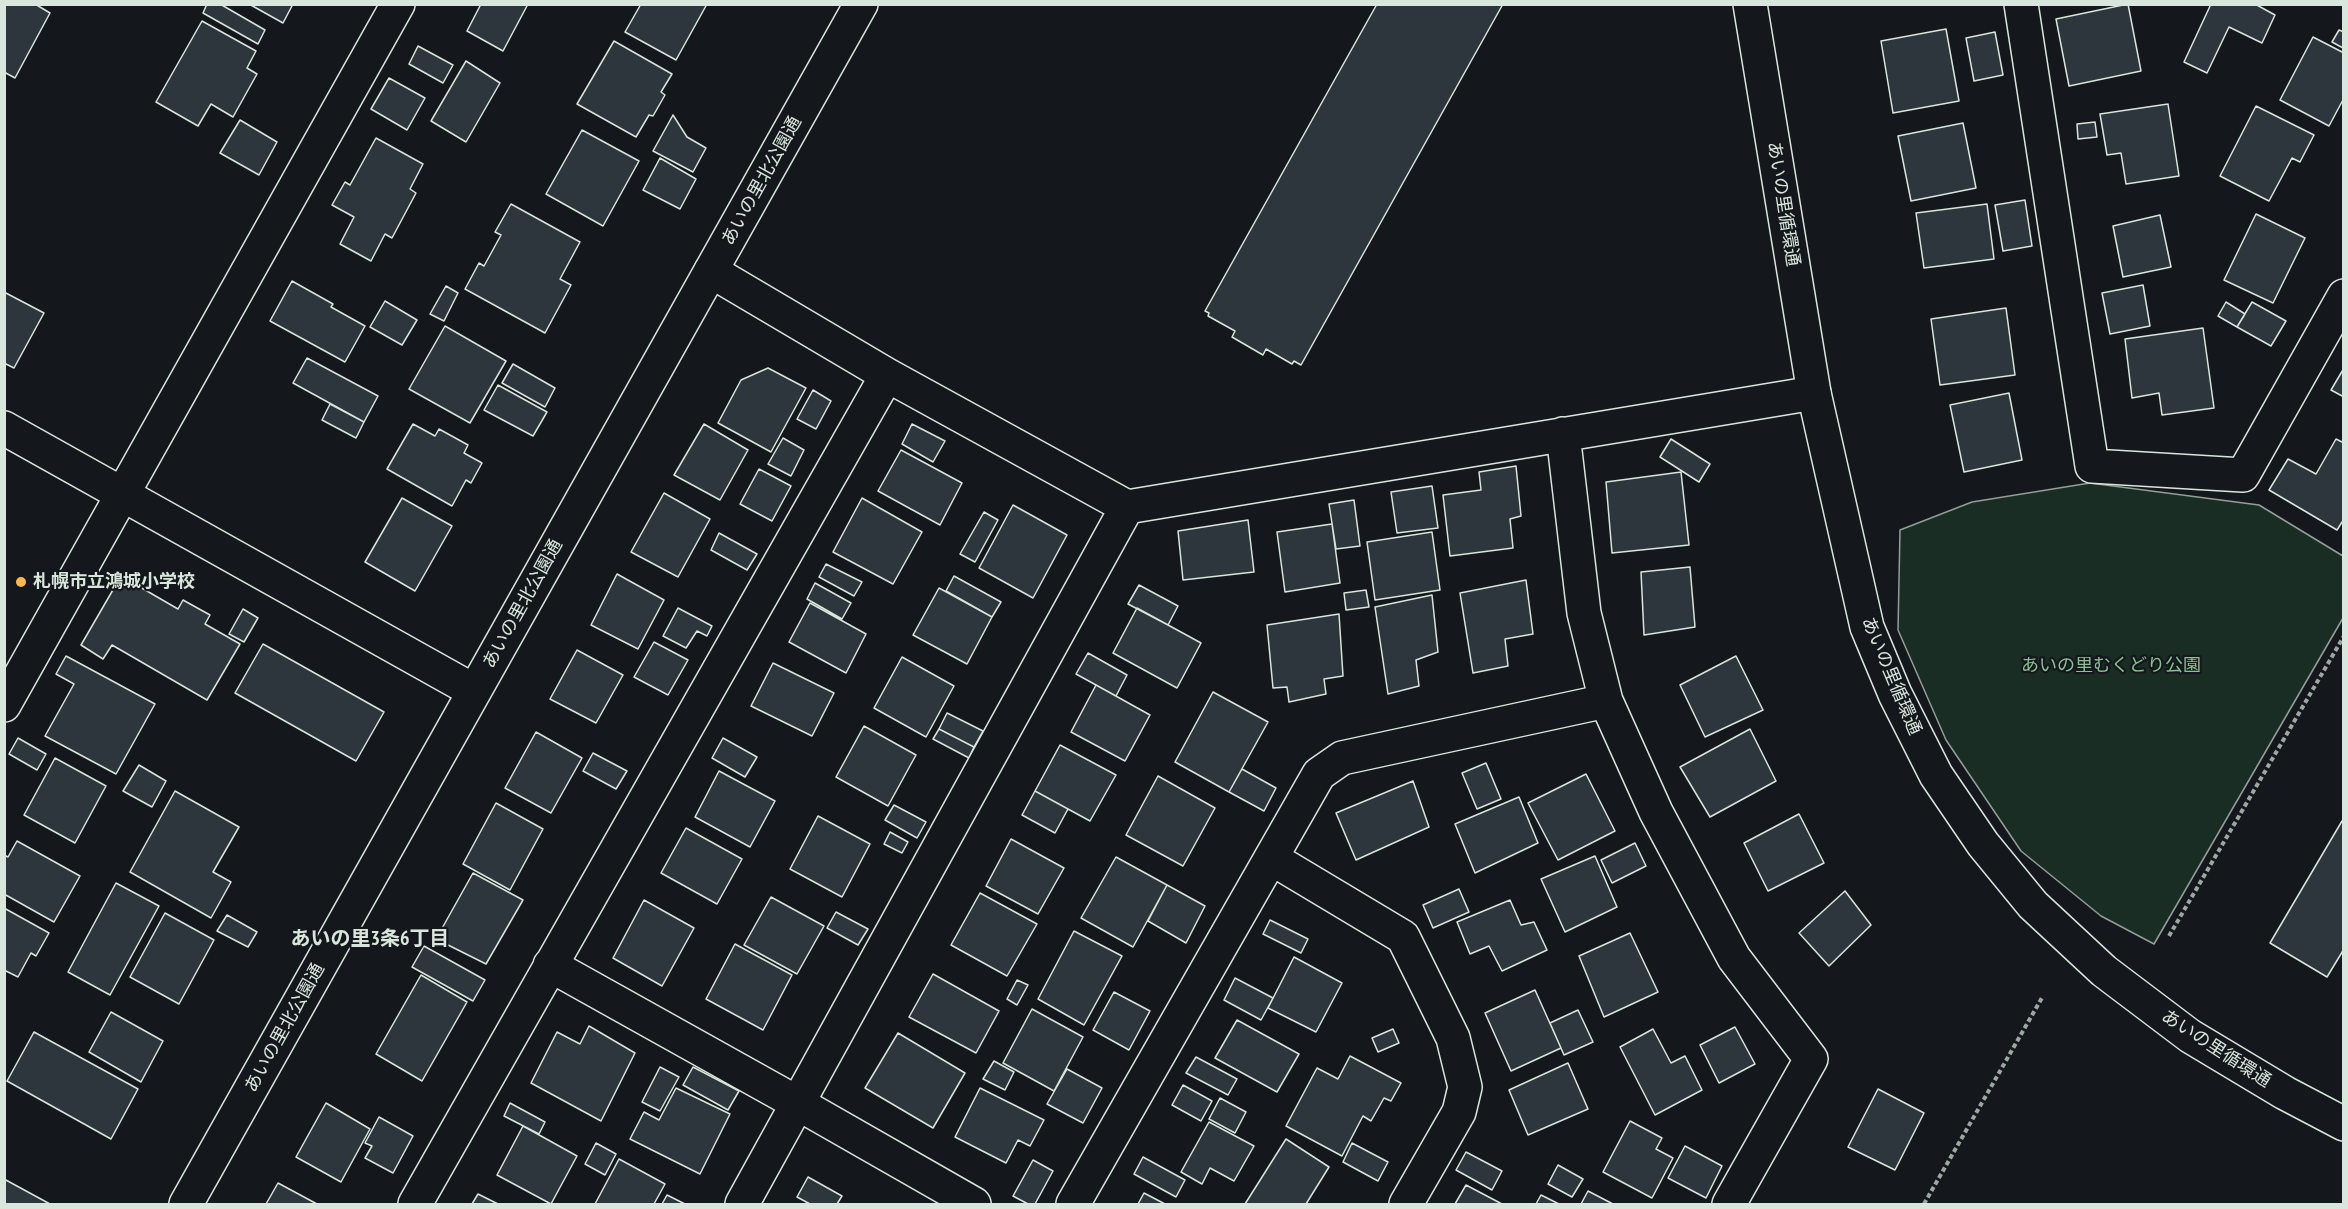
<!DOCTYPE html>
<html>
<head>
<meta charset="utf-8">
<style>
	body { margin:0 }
	#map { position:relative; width:2348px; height:1209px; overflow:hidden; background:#14181c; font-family:"PT Sans Narrow",sans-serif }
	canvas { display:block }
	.frame { position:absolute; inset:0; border:6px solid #d8e6dc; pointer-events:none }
</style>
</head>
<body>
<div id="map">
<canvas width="2348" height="1209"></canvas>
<div class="frame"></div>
</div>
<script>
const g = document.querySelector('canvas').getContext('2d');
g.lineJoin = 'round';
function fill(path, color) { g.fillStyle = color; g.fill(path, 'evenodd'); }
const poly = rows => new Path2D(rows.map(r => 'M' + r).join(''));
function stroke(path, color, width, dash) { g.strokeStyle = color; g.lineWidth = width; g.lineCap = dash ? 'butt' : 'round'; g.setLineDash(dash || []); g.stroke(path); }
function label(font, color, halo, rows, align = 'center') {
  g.font = font + ' "PT Sans Narrow","Noto Sans JP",sans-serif'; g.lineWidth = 4.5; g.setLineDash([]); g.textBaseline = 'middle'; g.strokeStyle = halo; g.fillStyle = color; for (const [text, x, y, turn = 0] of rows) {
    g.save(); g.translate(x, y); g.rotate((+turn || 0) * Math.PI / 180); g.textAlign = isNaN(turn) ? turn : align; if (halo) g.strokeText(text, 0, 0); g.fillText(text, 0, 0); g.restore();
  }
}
const green = poly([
	[2090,483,2259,505,2343,556,2343,618,2154,944,2101,916,2021,851,1946,740,1898,630,1900,530,1972,502,2090,483]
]);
fill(green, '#1a2d24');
stroke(green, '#939e99', 1.5);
const building = poly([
	[4,4,35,4,50,13,15,78,4,72,4,4],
	[207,4,220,4,265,30,258,44,203,13,207,4],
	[249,4,293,4,283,23,249,4],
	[481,4,528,4,503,51,467,31,481,4],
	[641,4,707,4,676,60,625,32,641,4],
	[1377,4,1503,4,1301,365,1294,361,1292,364,1266,349,1263,355,1232,337,1235,331,1208,316,1209,313,1205,311,1377,4],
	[2128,4,2141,71,2069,86,2056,19,2128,4],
	[2211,4,2255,4,2275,15,2262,43,2229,27,2207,73,2184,62,2211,4],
	[202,21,256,51,247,68,257,74,233,117,211,104,198,126,156,102,202,21],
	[1946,29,1959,101,1893,113,1881,41,1946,29],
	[2339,30,2344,32,2343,48,2332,42,2339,30],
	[1995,32,2003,75,1974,81,1966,38,1995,32],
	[2313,37,2344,53,2344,98,2329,126,2280,100,2313,37],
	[614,41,672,74,661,92,665,95,653,116,649,115,636,137,577,104,614,41],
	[418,46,453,65,443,83,409,64,418,46],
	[466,61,500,83,466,142,431,121,466,61],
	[389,78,425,98,407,130,371,109,389,78],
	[2168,104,2179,176,2126,184,2121,153,2107,155,2100,114,2168,104],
	[2256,106,2314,135,2300,162,2292,158,2269,201,2220,176,2256,106],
	[673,115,687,137,706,148,693,172,653,151,673,115],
	[240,120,277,142,259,175,220,153,240,120],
	[2095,122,2097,137,2078,139,2077,124,2095,122],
	[1963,123,1976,188,1911,201,1898,136,1963,123],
	[582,130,639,161,603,226,546,194,582,130],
	[376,138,423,164,410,189,416,193,392,238,385,234,371,261,340,244,354,217,332,205,345,182,350,185,376,138],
	[660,158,696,179,680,209,643,190,660,158],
	[2025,200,2032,246,2003,251,1995,205,2025,200],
	[511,204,580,242,560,279,571,285,545,333,465,289,479,263,484,266,501,235,495,232,511,204],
	[1987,204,1994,259,1924,268,1916,213,1987,204],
	[2256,214,2305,238,2273,303,2224,280,2256,214],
	[2160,215,2171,267,2123,277,2113,226,2160,215],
	[292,281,333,304,331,307,365,326,345,362,270,321,292,281],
	[2143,285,2150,326,2110,334,2102,293,2143,285],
	[446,286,458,293,444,321,430,314,446,286],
	[4,292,44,313,14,368,4,363,4,292],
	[385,301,417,320,402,345,370,327,385,301],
	[2226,302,2245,314,2237,327,2218,316,2226,302],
	[2252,302,2286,321,2271,346,2237,327,2252,302],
	[2006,308,2015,375,1940,385,1931,319,2006,308],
	[445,326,506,361,470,423,409,389,445,326],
	[2203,328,2214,408,2162,415,2159,393,2132,398,2125,339,2203,328],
	[307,358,378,396,364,422,293,383,307,358],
	[513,364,555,388,545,407,502,383,513,364],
	[768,368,806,388,771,452,718,423,741,380,768,368],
	[2344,368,2344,397,2331,390,2344,368],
	[498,385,547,412,533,436,484,410,498,385],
	[813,390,831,401,816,429,797,419,813,390],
	[2009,393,2022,460,1964,472,1950,405,2009,393],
	[330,404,364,422,356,438,322,420,330,404],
	[413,424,435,436,439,429,468,445,464,453,482,463,471,483,466,480,452,506,387,469,413,424],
	[704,424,748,450,720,500,674,475,704,424],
	[912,424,945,441,933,462,902,444,912,424],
	[783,438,804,450,791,476,768,464,783,438],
	[1671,439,1710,464,1699,482,1660,457,1671,439],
	[2336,439,2344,443,2344,519,2337,530,2269,490,2288,459,2316,474,2336,439],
	[901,450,962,483,940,525,878,491,901,450],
	[1516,466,1521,516,1510,519,1513,548,1450,556,1443,495,1481,490,1479,472,1516,466],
	[759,469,791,486,772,521,740,504,759,469],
	[1681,472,1689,545,1612,553,1606,482,1681,472],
	[1432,486,1438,528,1397,533,1391,492,1432,486],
	[664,493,710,519,678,577,631,552,664,493],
	[402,498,452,526,415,591,365,562,402,498],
	[862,498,922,532,893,584,833,552,862,498],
	[1354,500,1360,546,1336,549,1329,504,1354,500],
	[1013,505,1067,535,1033,598,979,568,1013,505],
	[984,512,998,520,975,562,960,554,984,512],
	[1248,520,1254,572,1183,580,1178,531,1248,520],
	[1332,524,1340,583,1285,592,1277,532,1332,524],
	[1432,532,1440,590,1375,600,1367,542,1432,532],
	[719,533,757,554,747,570,711,550,719,533],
	[826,564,862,582,854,596,819,577,826,564],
	[1690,567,1695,627,1644,635,1641,572,1690,567],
	[617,574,664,600,638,649,591,625,617,574],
	[121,576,178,609,183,600,210,615,205,624,240,644,207,700,112,645,103,659,81,645,121,576],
	[954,576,1001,602,992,617,946,591,954,576],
	[1526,580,1533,634,1505,639,1508,666,1473,673,1460,593,1526,580],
	[815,583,851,603,842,619,807,599,815,583],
	[1139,585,1178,606,1168,625,1128,604,1139,585],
	[939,588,992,617,967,664,913,635,939,588],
	[1366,590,1369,607,1346,610,1344,593,1366,590],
	[1432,595,1438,652,1416,660,1419,686,1388,694,1375,607,1432,595],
	[810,603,866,634,846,673,789,642,810,603],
	[678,608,712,626,707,636,697,631,686,648,663,636,678,608],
	[1137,608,1201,643,1177,688,1113,653,1137,608],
	[243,609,258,618,244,642,229,634,243,609],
	[1339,614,1343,676,1324,679,1326,694,1289,702,1287,687,1273,688,1267,625,1339,614],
	[654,642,688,660,668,695,634,677,654,642],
	[263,644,384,712,356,761,235,693,263,644],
	[577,650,623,675,596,723,550,699,577,650],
	[1088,653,1127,675,1116,696,1076,674,1088,653],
	[66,656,155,704,116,774,45,736,74,684,56,674,66,656],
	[1736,656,1763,710,1705,737,1680,685,1736,656],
	[902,657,954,686,926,737,874,708,902,657],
	[773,663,834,693,812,736,751,706,773,663],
	[1096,685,1150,715,1125,761,1071,732,1096,685],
	[1213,692,1268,722,1229,792,1175,762,1213,692],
	[947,713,983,731,974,747,939,729,947,713],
	[864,726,916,755,888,806,836,777,864,726],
	[939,729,974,747,969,758,933,739,939,729],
	[1750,729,1776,781,1710,817,1680,767,1750,729],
	[536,732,582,758,551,813,505,788,536,732],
	[18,738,46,754,37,770,9,754,18,738],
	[723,738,757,757,745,777,712,758,723,738],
	[1060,745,1116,775,1090,821,1035,791,1060,745],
	[593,753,627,771,616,789,583,771,593,753],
	[55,758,106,786,75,843,24,815,55,758],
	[1486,763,1501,799,1477,809,1462,773,1486,763],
	[139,765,166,781,152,807,123,791,139,765],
	[1242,769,1276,788,1264,811,1229,792,1242,769],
	[719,771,775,801,750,847,695,817,719,771],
	[1586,774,1615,831,1558,860,1528,803,1586,774],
	[1158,776,1215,808,1183,866,1126,835,1158,776],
	[1413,781,1429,827,1356,860,1336,813,1413,781],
	[175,791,239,827,213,872,231,882,211,918,130,872,175,791],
	[1035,791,1068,809,1055,833,1022,815,1035,791],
	[1519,797,1538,843,1475,873,1455,824,1519,797],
	[496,803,543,829,510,890,463,864,496,803],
	[894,805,926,822,917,838,885,820,894,805],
	[1799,814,1824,863,1768,891,1744,843,1799,814],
	[818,816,870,844,842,897,790,869,818,816],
	[2342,821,2344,822,2344,949,2327,977,2270,943,2342,821],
	[686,828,742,859,717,904,661,873,686,828],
	[890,832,908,842,902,853,884,844,890,832],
	[1011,839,1064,868,1038,914,986,886,1011,839],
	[17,841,80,876,54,922,4,894,4,855,8,857,17,841],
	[1635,843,1646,866,1612,883,1601,860,1635,843],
	[1595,856,1617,907,1565,932,1541,879,1595,856],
	[1116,857,1167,885,1133,947,1081,918,1116,857],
	[473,873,523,900,486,964,436,939,473,873],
	[116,883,159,906,110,995,68,972,116,883],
	[1167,885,1205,906,1186,943,1148,921,1167,885],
	[1459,889,1469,912,1433,928,1423,905,1459,889],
	[1845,891,1871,925,1829,966,1799,933,1845,891],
	[980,893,1037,924,1007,976,951,945,980,893],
	[771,897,824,926,797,974,744,945,771,897],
	[644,900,694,928,662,986,613,958,644,900],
	[1510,900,1521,925,1534,922,1547,950,1502,971,1489,946,1470,954,1457,922,1510,900],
	[4,908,49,933,36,956,31,953,18,977,4,970,4,908],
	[836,912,868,929,858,945,827,928,836,912],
	[165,913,214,940,179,1004,130,977,165,913],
	[227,915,257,932,248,947,217,931,227,915],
	[1270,920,1308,939,1301,953,1263,934,1270,920],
	[1074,931,1122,956,1084,1025,1038,999,1074,931],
	[1630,933,1658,992,1604,1017,1579,956,1630,933],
	[735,944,792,975,763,1030,706,999,735,944],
	[424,946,485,980,473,1001,412,967,424,946],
	[1294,957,1342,983,1316,1032,1268,1008,1294,957],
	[933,974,999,1011,976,1053,909,1017,933,974],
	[421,975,467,1002,422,1081,376,1054,421,975],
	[1235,978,1273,998,1261,1020,1224,1000,1235,978],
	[1017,980,1028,985,1017,1005,1007,999,1017,980],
	[1535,990,1561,1048,1511,1071,1485,1013,1535,990],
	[1114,992,1150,1011,1129,1050,1093,1030,1114,992],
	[1032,1009,1083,1037,1054,1091,1003,1063,1032,1009],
	[1578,1010,1593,1042,1564,1055,1550,1023,1578,1010],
	[111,1012,163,1041,141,1082,89,1052,111,1012],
	[1237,1020,1299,1054,1277,1092,1215,1058,1237,1020],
	[589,1026,635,1053,601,1121,531,1083,557,1032,580,1044,589,1026],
	[1735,1027,1755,1064,1719,1083,1700,1045,1735,1027],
	[1393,1029,1399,1043,1378,1052,1372,1038,1393,1029],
	[1653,1029,1671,1063,1685,1056,1702,1090,1655,1115,1620,1047,1653,1029],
	[34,1032,138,1089,111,1139,7,1081,34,1032],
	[898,1033,965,1073,933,1128,865,1088,898,1033],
	[1350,1056,1401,1083,1391,1101,1384,1098,1371,1121,1363,1116,1342,1156,1286,1126,1317,1068,1338,1079,1350,1056],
	[1196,1057,1237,1079,1228,1095,1186,1073,1196,1057],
	[994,1061,1014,1072,1005,1090,983,1079,994,1061],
	[1568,1063,1588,1109,1528,1135,1509,1090,1568,1063],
	[660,1067,679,1077,660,1111,642,1102,660,1067],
	[693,1067,739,1091,728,1110,683,1085,693,1067],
	[1067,1069,1102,1088,1083,1123,1047,1104,1067,1069],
	[1183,1085,1212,1101,1201,1121,1172,1105,1183,1085],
	[676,1088,730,1114,700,1174,630,1139,644,1112,659,1120,676,1088],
	[980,1088,1044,1120,1030,1146,1018,1140,1006,1163,955,1137,980,1088],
	[1878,1089,1924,1113,1895,1170,1848,1147,1878,1089],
	[1220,1098,1246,1112,1235,1133,1209,1119,1220,1098],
	[326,1103,370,1129,341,1182,296,1157,326,1103],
	[510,1103,545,1122,539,1134,504,1116,510,1103],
	[379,1117,413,1136,393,1173,365,1158,372,1146,365,1143,379,1117],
	[1630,1121,1662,1138,1656,1149,1673,1158,1652,1198,1603,1172,1630,1121],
	[1209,1122,1254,1146,1234,1181,1210,1168,1202,1184,1181,1172,1209,1122],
	[523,1126,577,1156,551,1204,497,1175,523,1126],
	[1286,1139,1329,1167,1306,1204,1245,1204,1286,1139],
	[596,1143,616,1154,605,1175,585,1164,596,1143],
	[1352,1143,1388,1162,1378,1181,1343,1162,1352,1143],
	[1685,1146,1722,1166,1706,1198,1668,1178,1685,1146],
	[1466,1152,1502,1171,1492,1190,1456,1170,1466,1152],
	[1143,1157,1185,1180,1176,1197,1134,1174,1143,1157],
	[619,1159,665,1184,654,1204,595,1204,619,1159],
	[1033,1160,1053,1171,1035,1204,1028,1204,1013,1196,1033,1160],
	[1558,1165,1583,1179,1572,1197,1548,1184,1558,1165],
	[808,1177,842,1196,837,1204,810,1204,797,1197,808,1177],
	[4,1179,50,1204,4,1204,4,1179],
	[278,1183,317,1204,266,1204,278,1183],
	[1466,1185,1502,1204,1455,1204,1466,1185],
	[1588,1191,1613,1204,1581,1204,1588,1191],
	[1144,1193,1165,1204,1138,1204,1144,1193],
	[478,1194,498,1204,472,1204,478,1194],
	[667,1195,685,1204,662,1204,667,1195],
	[1541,1195,1559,1204,1536,1204,1541,1195]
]);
fill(building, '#2c363c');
stroke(building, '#d8e6dc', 1.5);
const street = poly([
	[2021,4,2092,466,2243,475,2344,296],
	[711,271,887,375,1127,507],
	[4,428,474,691],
	[1563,434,1584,613,1606,701,1656,812,1734,958,1811,1059,1729,1204],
	[4,705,398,4],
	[1271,858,1403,937,1453,1038,1465,1087,1459,1112,1406,1204],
	[550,965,799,1104,974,1204],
	[415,1204,887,375],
	[742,1204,1127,507,1814,393],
	[1073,1204,1319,774,1342,758,1606,701]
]);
const secondary = poly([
	[1750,4,1814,393,1867,627,1895,694,1936,775,1983,844,2033,905,2104,971,2190,1036,2285,1093,2344,1124],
	[186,1204,861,4]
]);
stroke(street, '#d8e6dc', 36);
stroke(secondary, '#d8e6dc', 36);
stroke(poly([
	[2169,936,2344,636],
	[1924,1204,2043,996]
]), '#9da8a2', 4, [4.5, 3]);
stroke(street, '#14181c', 33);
stroke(secondary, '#14181c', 33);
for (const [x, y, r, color] of [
	[21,582,6,"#ffb74d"]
]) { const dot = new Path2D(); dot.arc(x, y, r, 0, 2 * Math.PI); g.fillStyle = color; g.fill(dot); stroke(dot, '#14181c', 2); }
label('18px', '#d8e6dc', '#14181c', [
	["あいの里北公園通",762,181,-61],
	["あいの里循環通",1783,204,81],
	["あいの里北公園通",523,604,-61],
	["あいの里循環通",1891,676,67],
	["あいの里北公園通",285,1028,-61],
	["あいの里循環通",2216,1049,33]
]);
label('bold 18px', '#d8e6dc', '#14181c', [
	["札幌市立鴻城小学校",33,582]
], 'left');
label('18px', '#8ac095', '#14181c', [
	["あいの里むくどり公園",2111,666]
]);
label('bold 20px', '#d8e6dc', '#14181c', [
	["あいの里3条6丁目",370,939]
]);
</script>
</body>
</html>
